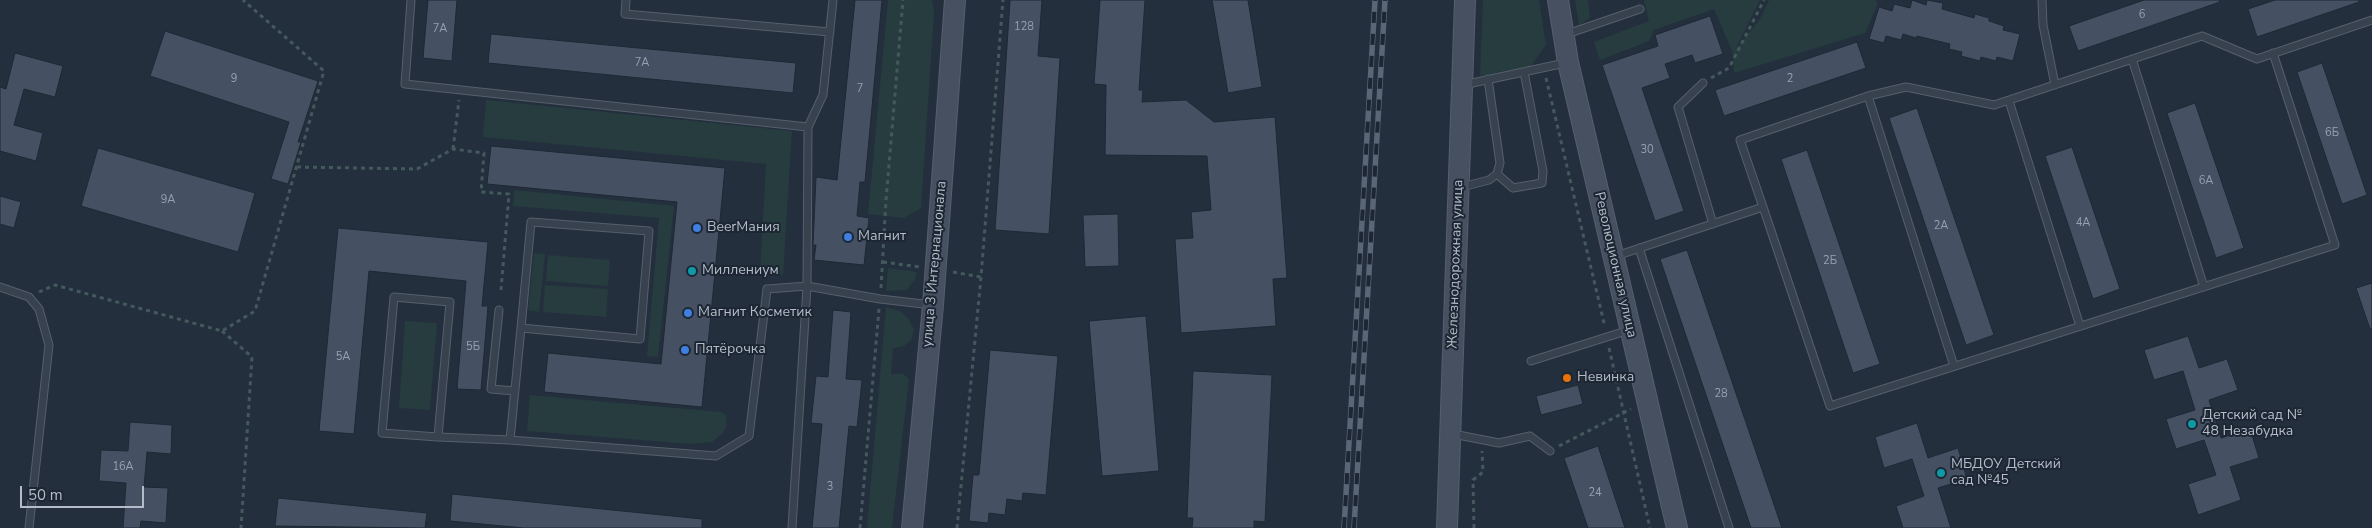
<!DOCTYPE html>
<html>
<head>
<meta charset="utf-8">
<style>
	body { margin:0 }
	#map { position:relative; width:2372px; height:528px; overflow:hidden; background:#242f3e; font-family:"Nunito Sans",sans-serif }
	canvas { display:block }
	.scale { position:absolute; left:20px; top:486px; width:124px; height:22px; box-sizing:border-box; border:2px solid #b4bcc9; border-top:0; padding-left:6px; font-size:15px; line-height:18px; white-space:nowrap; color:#b4bcc9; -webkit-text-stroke:4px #1d2633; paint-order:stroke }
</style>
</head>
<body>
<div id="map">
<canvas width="2372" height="528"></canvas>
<div class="scale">50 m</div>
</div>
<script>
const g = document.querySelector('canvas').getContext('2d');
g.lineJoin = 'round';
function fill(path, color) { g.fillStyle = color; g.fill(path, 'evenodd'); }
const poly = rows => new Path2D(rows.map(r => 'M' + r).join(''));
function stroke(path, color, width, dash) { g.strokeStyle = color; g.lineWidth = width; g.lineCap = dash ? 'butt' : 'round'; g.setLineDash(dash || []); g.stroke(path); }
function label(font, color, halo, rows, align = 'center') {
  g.font = font + ' "Nunito Sans",sans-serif'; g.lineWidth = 4; g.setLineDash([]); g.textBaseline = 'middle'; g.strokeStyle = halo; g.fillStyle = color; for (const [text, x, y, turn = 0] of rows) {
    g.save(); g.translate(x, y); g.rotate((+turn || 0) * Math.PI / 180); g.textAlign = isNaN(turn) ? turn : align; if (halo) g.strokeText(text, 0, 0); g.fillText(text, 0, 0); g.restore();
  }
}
fill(poly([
	[888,0,932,0,934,13,921,208,904,218,868,214],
	[1483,0,1539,0,1546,45,1531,66,1480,76],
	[1575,0,1588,0,1590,18,1579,25],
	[1644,0,1760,0,1735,50,1760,19,1769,0,1875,0,1878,3,1865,33,1734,73,1733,53,1714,9,1654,30,1649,41,1600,60,1594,42,1649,21],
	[486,100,792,131,783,275,760,273,766,164,483,137],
	[514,190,674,206,658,357,647,356,659,218,513,206],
	[534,253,545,254,539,312,528,310],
	[548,255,610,260,608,286,546,281],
	[888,268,917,272,915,279,907,290,886,291],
	[545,285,608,289,606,317,543,312],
	[886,307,900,311,908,318,914,330,911,340,904,346,893,348,891,374,903,374,909,379,892,528,867,528],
	[405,321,437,323,430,410,399,408],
	[530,395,720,412,726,415,727,425,722,434,712,442,691,444,527,431]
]), '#263c3f');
const building = poly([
	[428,0,457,0,452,61,423,58,428,0],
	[855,0,882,0,865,182,860,182,857,216,869,218,864,265,814,260,816,245,813,245,816,177,837,180,855,0],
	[1010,0,1042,0,1038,56,1060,58,1049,234,995,230,1010,0],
	[1100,0,1145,0,1139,90,1143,90,1142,102,1186,100,1214,122,1275,117,1287,278,1273,279,1276,326,1181,333,1175,239,1193,238,1191,212,1211,210,1207,156,1105,155,1106,85,1094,84,1100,0],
	[1212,0,1248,0,1262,87,1228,93,1212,0],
	[1912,0,1926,5,1927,0,1943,3,1942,9,1974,18,1975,14,1989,18,1989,21,2004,26,2003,30,2020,34,2013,61,1997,57,1996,61,1981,57,1980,61,1961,56,1962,52,1949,49,1950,44,1917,36,1916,38,1903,34,1901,40,1886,36,1884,43,1869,39,1879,7,1892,11,1894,4,1910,8,1912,0],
	[2144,0,2219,0,2220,2,2078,51,2069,26,2144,0],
	[2275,0,2359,0,2359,2,2257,37,2248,9,2275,0],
	[1710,16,1723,54,1695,63,1692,55,1665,64,1670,78,1642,88,1684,211,1655,221,1602,65,1658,46,1655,35,1710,16],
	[165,31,318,81,298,142,301,142,288,184,271,179,289,122,150,76,165,31],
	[491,34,796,63,793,93,488,63,491,34],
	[1857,42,1866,68,1724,116,1715,90,1857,42],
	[15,53,63,66,55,97,24,89,14,125,43,133,36,161,0,151,0,87,6,89,15,53],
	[2322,63,2367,195,2342,204,2297,72,2322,63],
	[2195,103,2244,248,2216,258,2167,113,2195,103],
	[1917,108,1994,335,1966,345,1889,118,1917,108],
	[491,146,725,168,702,407,544,392,548,353,661,364,677,202,487,184,491,146],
	[2072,147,2120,289,2093,299,2045,156,2072,147],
	[98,148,255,193,238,252,81,206,98,148],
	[1807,150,1880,364,1853,373,1781,159,1807,150],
	[0,196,21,202,14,228,0,224,0,196],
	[1118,214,1119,266,1085,267,1083,215,1118,214],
	[338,228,488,242,482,306,488,306,481,390,457,389,466,281,369,271,354,434,319,431,338,228],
	[1687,250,1782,528,1751,528,1660,259,1687,250],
	[2372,283,2372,328,2370,329,2356,288,2372,283],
	[833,310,851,312,846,379,862,380,857,427,849,426,839,528,812,528,822,424,811,423,816,376,828,377,833,310],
	[1146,316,1159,471,1102,476,1089,321,1146,316],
	[2188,336,2199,368,2227,359,2238,390,2209,400,2221,438,2250,429,2259,458,2230,467,2241,500,2198,515,2188,484,2216,475,2204,440,2176,449,2166,419,2195,410,2183,371,2154,380,2144,350,2188,336],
	[990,350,1058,356,1046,495,1023,493,1022,501,1007,499,1005,515,989,513,988,523,969,521,973,475,979,475,990,350],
	[1193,371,1272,375,1265,522,1254,521,1254,528,1192,528,1193,518,1187,518,1193,371],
	[1578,385,1583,404,1541,415,1536,396,1578,385],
	[130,422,172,425,171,454,147,452,144,487,168,488,166,523,141,521,140,528,123,528,126,483,99,481,101,450,128,451,130,422],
	[1917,423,1928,458,1958,448,1967,479,1938,488,1951,528,1903,528,1896,506,1924,496,1912,459,1884,468,1875,437,1917,423],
	[1598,446,1625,528,1588,528,1564,458,1598,446],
	[452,494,702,519,702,528,524,528,450,521,452,494],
	[278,498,427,513,425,528,275,526,278,498]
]);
fill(building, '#455162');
stroke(building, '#1f2835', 1);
const lane = poly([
	[411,0,405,84,808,127],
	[626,0,625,14,830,32],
	[2042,0,2043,25,2055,85],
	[1564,35,1640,9],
	[2132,59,2204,287],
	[1703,83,1678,107,1713,224],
	[1463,85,1565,63],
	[1868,96,1954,366],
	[2009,101,2080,326],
	[1497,174,1513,188,1542,183,1543,171,1524,72],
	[1462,187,1489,180,1497,174,1500,163,1488,79],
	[1763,207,1830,406,2335,245,2273,53],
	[1639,248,1729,528],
	[1616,256,1763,207,1740,140,1868,96,1906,87,1994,105,2202,36,2257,59,2372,20],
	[0,287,29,297,39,309,49,345,29,528],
	[499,310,491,389,515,391],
	[521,328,640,339,649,231,531,222,521,328,510,440,716,456,749,436,767,289,807,286,880,299,932,305],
	[1531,361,1629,330],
	[1453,434,1499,443,1530,436,1550,451],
	[438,437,450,302,394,297,382,433,438,437,510,440],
	[792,528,807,286,808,127,823,95,833,0]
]);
const secondary = poly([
	[1558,0,1568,62,1677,528],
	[912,528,933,305,955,0],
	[1447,528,1465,0]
]);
stroke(lane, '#565f6c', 9);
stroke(secondary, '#565f6c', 22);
stroke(poly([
	[1546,78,1605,327],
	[1711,78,1729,68,1764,0],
	[453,149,459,100],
	[297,167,417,169,453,149,484,153,481,192,509,194,501,290],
	[883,262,920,267],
	[953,272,981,277],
	[881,288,886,200,903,0],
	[39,292,55,285,222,331,255,311,324,71,243,0],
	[222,331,252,357,241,528],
	[1609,348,1650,528],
	[1559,446,1631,409],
	[860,528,879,309],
	[957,528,981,277,1003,0],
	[1474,528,1473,480,1483,472,1482,451]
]), '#44595c', 3, [4, 4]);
stroke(lane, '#38414e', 7);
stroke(secondary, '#465061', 20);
const rail = poly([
	[1344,528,1375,0],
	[1354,528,1385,0]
]);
stroke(rail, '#5a6575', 5.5);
stroke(rail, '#1d2633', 4, [11]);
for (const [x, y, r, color] of [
	[697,228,5,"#3f7fe0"],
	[848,237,5,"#3f7fe0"],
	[692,271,5,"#0f9aa8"],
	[688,313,5,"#3f7fe0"],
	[685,350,5,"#3f7fe0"],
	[1567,378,5,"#e8710a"],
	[2192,424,5,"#0f9aa8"],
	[1941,473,5,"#0f9aa8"]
]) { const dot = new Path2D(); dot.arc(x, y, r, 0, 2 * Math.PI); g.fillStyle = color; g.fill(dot); stroke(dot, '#1d2633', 2); }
label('11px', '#98a1af', null, [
	["6",2142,15],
	["128",1024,27],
	["7А",440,29],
	["7А",642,63],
	["9",234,79],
	["2",1790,79],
	["7",860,89],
	["6Б",2332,133],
	["30",1647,150],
	["6А",2206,181],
	["9А",168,200],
	["4А",2083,223],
	["2А",1941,226],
	["2Б",1830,261],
	["5Б",473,347],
	["5А",343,357],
	["28",1721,394],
	["16А",123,467],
	["3",830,487],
	["24",1595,493]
]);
label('14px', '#b4bcc9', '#1d2633', [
	["BeerМания",707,228],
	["Магнит",858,237],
	["Миллениум",702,271],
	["Магнит Косметик",698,313],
	["Пятёрочка",695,350],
	["Невинка",1577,378],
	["Детский сад №",2202,416],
	["48 Незабудка",2202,432],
	["МБДОУ Детский",1951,465],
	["сад №45",1951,481]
], 'left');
label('14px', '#b4bcc9', '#1d2633', [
	["улица 3 Интернационала",935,264,-85],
	["Железнодорожная улица",1456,264,-88],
	["Революционная улица",1615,265,77]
]);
</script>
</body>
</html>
